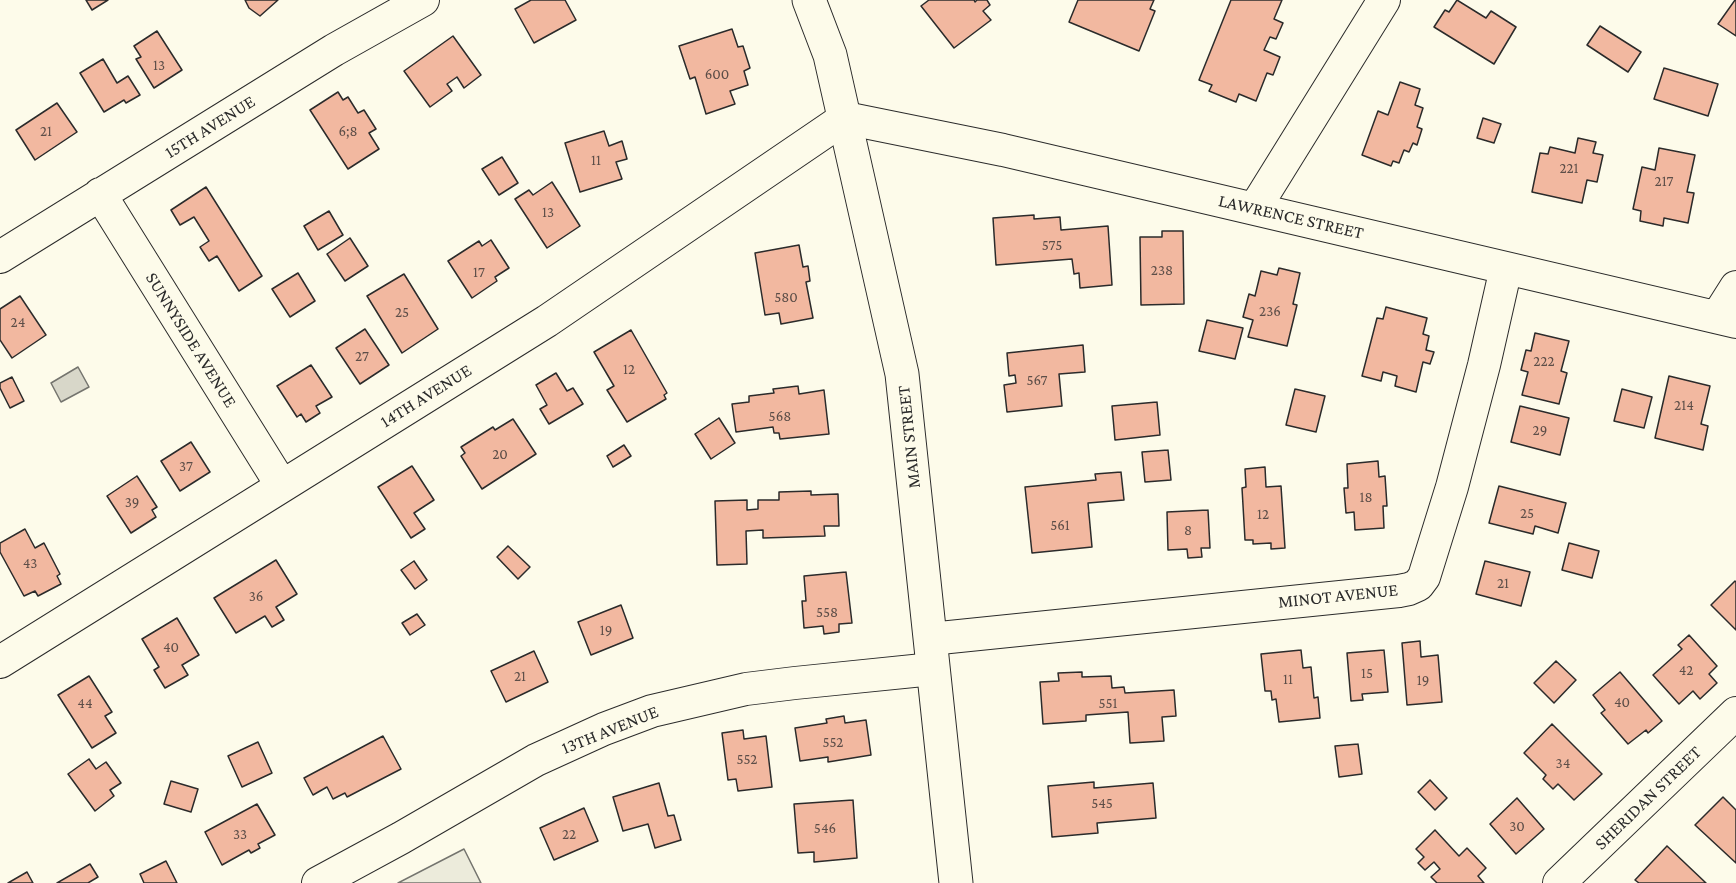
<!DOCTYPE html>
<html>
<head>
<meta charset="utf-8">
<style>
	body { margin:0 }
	canvas { display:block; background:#fdfbea }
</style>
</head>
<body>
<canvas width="1736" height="883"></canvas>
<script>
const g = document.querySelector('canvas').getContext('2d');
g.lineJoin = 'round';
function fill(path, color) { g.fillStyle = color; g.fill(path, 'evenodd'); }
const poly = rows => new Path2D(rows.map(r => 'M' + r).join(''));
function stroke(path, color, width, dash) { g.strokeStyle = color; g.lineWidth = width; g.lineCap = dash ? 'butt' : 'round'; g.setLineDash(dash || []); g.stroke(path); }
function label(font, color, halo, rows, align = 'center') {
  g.font = font + ' "Crimson Pro",serif'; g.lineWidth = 4.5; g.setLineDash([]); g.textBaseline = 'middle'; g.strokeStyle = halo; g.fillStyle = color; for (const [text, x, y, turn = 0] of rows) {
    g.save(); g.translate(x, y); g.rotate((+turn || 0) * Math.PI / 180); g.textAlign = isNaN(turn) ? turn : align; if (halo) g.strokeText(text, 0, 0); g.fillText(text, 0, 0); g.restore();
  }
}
const green = poly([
	[464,849,481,883,398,883,464,849]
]);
fill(green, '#ecebdb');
stroke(green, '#74746e', 1.5);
const water = poly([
	[78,367,89,387,61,402,51,383,78,367]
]);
fill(water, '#d8d7c9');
stroke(water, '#74746e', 1.5);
const building = poly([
	[86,0,108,0,92,10,86,0],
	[245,0,278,0,260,16,249,8,245,0],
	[531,0,565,0,576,20,534,43,515,9,531,0],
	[929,0,974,0,975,2,977,0,987,0,990,5,983,11,991,20,954,48,921,6,929,0],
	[1078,0,1154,0,1150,9,1155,11,1139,51,1069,22,1078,0],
	[1231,0,1282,0,1274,19,1283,23,1276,39,1270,37,1264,50,1280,57,1273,75,1267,73,1256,101,1239,94,1236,102,1209,91,1212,85,1199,80,1231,0],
	[1457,0,1486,18,1491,11,1516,27,1494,64,1434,27,1445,10,1449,12,1457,0],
	[1735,0,1736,1,1736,36,1718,24,1735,0],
	[1600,26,1641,52,1628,72,1587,45,1600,26],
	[732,29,738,47,743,46,750,68,744,71,748,85,730,91,735,104,706,114,695,77,690,79,679,46,732,29],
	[157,31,182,70,154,88,136,59,141,57,134,46,157,31],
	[453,36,481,75,464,88,457,77,447,84,452,91,430,107,404,71,453,36],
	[103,59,117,83,128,76,140,95,126,103,124,100,104,112,80,73,103,59],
	[1664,68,1718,84,1708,116,1654,99,1664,68],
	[1400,82,1420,89,1415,105,1423,108,1417,127,1422,129,1417,145,1413,143,1409,152,1404,150,1399,163,1393,161,1391,166,1362,155,1378,111,1388,115,1400,82],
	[338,92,343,100,348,97,358,113,364,110,376,129,369,133,379,149,348,169,310,110,338,92],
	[57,103,77,132,35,160,16,130,57,103],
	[1483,118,1501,124,1494,143,1477,138,1483,118],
	[604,131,609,146,622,141,627,159,616,162,622,179,580,192,565,143,604,131],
	[1578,138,1596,142,1593,153,1603,155,1597,182,1587,180,1582,203,1532,192,1540,153,1548,154,1550,147,1575,153,1578,138],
	[1659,148,1695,155,1687,192,1694,193,1688,223,1664,218,1663,226,1640,221,1641,211,1633,209,1642,167,1655,170,1659,148],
	[502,157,518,183,499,195,482,169,502,157],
	[552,182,580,226,547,248,515,199,529,190,533,195,552,182],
	[206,187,262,276,239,291,217,256,209,261,200,247,209,241,194,217,180,225,171,210,206,187],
	[329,211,343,235,318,250,304,226,329,211],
	[1034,215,1034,219,1060,217,1061,230,1108,226,1112,285,1080,288,1079,273,1074,274,1072,259,996,265,993,218,1034,215],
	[1162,231,1183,231,1184,304,1141,305,1140,237,1162,237,1162,231],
	[350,238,368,266,345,281,327,254,350,238],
	[491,240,509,268,495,277,497,281,472,298,448,261,479,241,482,246,491,240],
	[799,245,803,267,808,266,810,281,806,282,813,318,781,324,779,313,765,315,755,253,799,245],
	[1279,268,1300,273,1293,304,1297,305,1287,346,1248,337,1253,320,1243,317,1249,294,1255,296,1261,271,1277,275,1279,268],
	[298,273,315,301,290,317,272,289,298,273],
	[404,274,438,329,402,353,367,296,404,274],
	[20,296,46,335,12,358,0,340,0,309,20,296],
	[1386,307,1427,318,1423,334,1429,336,1426,350,1434,352,1430,364,1423,362,1416,392,1395,386,1397,376,1383,372,1381,381,1362,376,1377,318,1383,319,1386,307],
	[1207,320,1243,328,1235,359,1199,351,1207,320],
	[365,329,389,365,360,384,336,348,365,329],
	[631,330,667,393,664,395,666,399,627,422,607,390,614,386,594,352,631,330],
	[1535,333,1569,341,1561,371,1567,373,1559,404,1522,395,1528,372,1521,370,1526,350,1531,351,1535,333],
	[1083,345,1085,372,1059,374,1062,406,1007,412,1004,385,1016,383,1015,375,1009,376,1007,353,1083,345],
	[311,365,332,397,316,406,320,413,306,422,301,414,297,417,277,386,311,365],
	[556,373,567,391,573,388,583,404,549,424,540,409,547,405,536,385,556,373],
	[1669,376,1710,386,1701,424,1708,426,1703,450,1655,438,1669,376],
	[12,377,24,401,10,408,0,388,0,383,12,377],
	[798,386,799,394,824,390,829,434,780,439,779,433,774,433,773,427,736,432,732,404,749,402,749,396,774,393,773,389,798,386],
	[1295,389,1325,396,1316,432,1286,425,1295,389],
	[1622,389,1652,397,1644,428,1614,421,1622,389],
	[1157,402,1160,435,1115,440,1112,406,1157,402],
	[1520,406,1569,418,1560,455,1511,442,1520,406],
	[719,418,735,443,711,459,695,434,719,418],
	[513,419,536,454,482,489,461,456,465,453,461,447,493,427,495,430,513,419],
	[191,442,210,472,180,491,161,461,191,442],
	[624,445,631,456,613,467,607,456,624,445],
	[1168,450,1171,480,1145,482,1142,452,1168,450],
	[1378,461,1379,477,1385,476,1387,506,1383,506,1384,528,1355,530,1354,512,1346,513,1344,488,1348,488,1347,464,1378,461],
	[412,466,434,500,414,513,425,529,411,538,378,487,412,466],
	[1265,467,1266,487,1281,486,1285,548,1271,549,1271,543,1253,544,1253,540,1245,540,1242,488,1246,487,1245,469,1265,467],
	[1121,472,1124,500,1088,503,1092,547,1032,553,1025,487,1096,480,1095,474,1121,472],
	[137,476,157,507,152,510,156,517,131,533,107,496,137,476],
	[1499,486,1566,503,1558,533,1535,526,1533,534,1489,523,1499,486],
	[811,491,811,495,838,494,839,526,824,526,825,536,763,538,763,530,746,531,747,564,717,565,715,501,747,500,747,510,758,509,758,500,779,500,779,492,811,491],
	[1208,510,1210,548,1201,548,1202,557,1188,558,1187,549,1168,550,1167,512,1208,510],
	[25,529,35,548,44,543,60,574,57,576,61,584,38,596,35,591,24,596,0,552,0,543,25,529],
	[1569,543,1599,551,1592,578,1562,570,1569,543],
	[508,546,530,567,518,579,497,557,508,546],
	[276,560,297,594,276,607,284,620,272,627,265,616,236,633,214,598,276,560],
	[414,561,427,580,415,589,401,570,414,561],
	[1485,561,1530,572,1521,606,1476,594,1485,561],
	[846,572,852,623,839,624,839,632,824,634,823,626,804,628,802,601,806,601,804,576,846,572],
	[1735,581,1736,582,1736,630,1711,605,1735,581],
	[621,605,633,638,591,655,578,622,621,605],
	[417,614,425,625,410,635,402,623,417,614],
	[177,618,199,655,182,665,188,675,165,688,154,670,159,667,142,639,177,618],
	[1689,635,1717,666,1709,674,1717,683,1700,699,1693,691,1679,704,1653,675,1682,649,1678,645,1689,635],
	[1420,641,1421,657,1438,655,1442,702,1407,705,1402,643,1420,641],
	[1301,650,1303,668,1311,667,1314,698,1318,697,1320,718,1279,722,1276,699,1272,700,1271,691,1265,691,1261,654,1301,650],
	[1384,650,1388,692,1362,694,1363,700,1351,701,1347,653,1384,650],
	[534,651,548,682,506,702,491,671,534,651],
	[1556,661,1576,680,1554,703,1534,683,1556,661],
	[1082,672,1082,677,1111,676,1112,688,1124,687,1125,693,1174,690,1176,716,1162,717,1164,741,1130,743,1128,712,1086,715,1086,721,1043,724,1040,682,1059,681,1058,673,1082,672],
	[1620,672,1662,721,1648,733,1646,730,1628,744,1601,713,1605,710,1593,695,1620,672],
	[89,676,112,712,105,716,116,733,92,748,58,695,89,676],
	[844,716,845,723,866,720,871,755,828,762,828,757,800,761,795,728,827,723,826,719,844,716],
	[1552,724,1602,774,1574,800,1558,784,1553,789,1543,779,1546,775,1524,753,1552,724],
	[743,730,744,739,766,736,772,787,738,791,736,779,728,780,722,733,743,730],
	[383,736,401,769,347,797,345,793,333,799,327,787,313,795,304,778,383,736],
	[258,742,272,773,242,787,228,756,258,742],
	[1358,744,1362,774,1339,777,1335,746,1358,744],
	[89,759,96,769,106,762,121,783,110,790,114,796,95,811,68,774,89,759],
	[1430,780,1447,798,1435,810,1418,792,1430,780],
	[171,781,198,789,191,812,164,804,171,781],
	[1094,782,1094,788,1153,783,1156,818,1097,823,1098,833,1052,837,1048,786,1094,782],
	[659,783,668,816,674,815,681,840,655,848,648,824,623,831,613,797,659,783],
	[1723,797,1736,810,1736,863,1695,825,1723,797],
	[1517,798,1544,829,1516,854,1490,824,1517,798],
	[853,800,857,858,814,862,814,852,798,853,794,804,853,800],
	[257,804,275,835,258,844,260,848,251,853,249,850,222,865,205,832,257,804],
	[584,808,598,841,554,860,540,828,584,808],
	[1435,830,1459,856,1467,848,1486,868,1478,876,1484,883,1437,883,1431,877,1440,869,1434,862,1425,870,1418,863,1424,857,1416,849,1435,830],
	[1667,846,1706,883,1639,883,1635,880,1667,846],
	[166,861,177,883,144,883,140,874,166,861],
	[90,864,98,877,88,883,57,883,90,864],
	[27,872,33,883,8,883,27,872]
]);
fill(building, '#f2b8a0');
stroke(building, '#2b2b2b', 1.5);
const minor = poly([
	[100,194,282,486],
	[1255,208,1384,0],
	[0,257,334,50,423,0],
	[1717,317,1736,287],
	[930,639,1399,591,1409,589,1418,585,1424,577,1452,487,1484,365,1506,268],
	[0,662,547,321,845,118,1003,150,1736,322],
	[318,883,401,838,536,760,604,729,652,711,746,689,795,683,933,669],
	[1559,883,1736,713]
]);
const major = poly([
	[809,0,830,55,902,374,956,883]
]);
stroke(minor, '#2b2b2b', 34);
stroke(major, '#2b2b2b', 35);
stroke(minor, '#fdfbea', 32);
stroke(major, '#fdfbea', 33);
label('15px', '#5d4e48', null, [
	["13",159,65],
	["600",717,74],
	["21",46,131],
	["6;8",348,131],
	["11",596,160],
	["221",1569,168],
	["217",1664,181],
	["13",548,212],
	["575",1052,245],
	["238",1162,270],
	["17",479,272],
	["580",786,297],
	["236",1270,311],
	["25",402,312],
	["24",18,322],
	["27",362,356],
	["222",1544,361],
	["12",629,369],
	["567",1037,380],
	["214",1684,405],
	["568",780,416],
	["29",1540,430],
	["20",500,454],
	["37",186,466],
	["18",1366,497],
	["39",132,502],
	["25",1527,513],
	["12",1263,514],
	["561",1060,525],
	["8",1188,530],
	["43",30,563],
	["21",1503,583],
	["36",256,596],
	["558",827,612],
	["19",606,630],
	["40",171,647],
	["42",1686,670],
	["15",1367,673],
	["21",520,676],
	["11",1288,679],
	["19",1423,680],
	["40",1622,702],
	["44",85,703],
	["551",1108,703],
	["552",833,742],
	["552",747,759],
	["34",1563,763],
	["545",1102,803],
	["30",1517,826],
	["546",825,828],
	["33",240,834],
	["22",569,834]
]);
label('18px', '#2b2b2b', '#fdfbea', [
	["15TH AVENUE",210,127,-32],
	["LAWRENCE STREET",1291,217,13],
	["SUNNYSIDE AVENUE",191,340,58],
	["14TH AVENUE",426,396,-32],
	["MAIN STREET",909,437,-96],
	["MINOT AVENUE",1338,596,-6],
	["13TH AVENUE",610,730,-22],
	["SHERIDAN STREET",1648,798,-44]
]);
</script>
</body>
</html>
